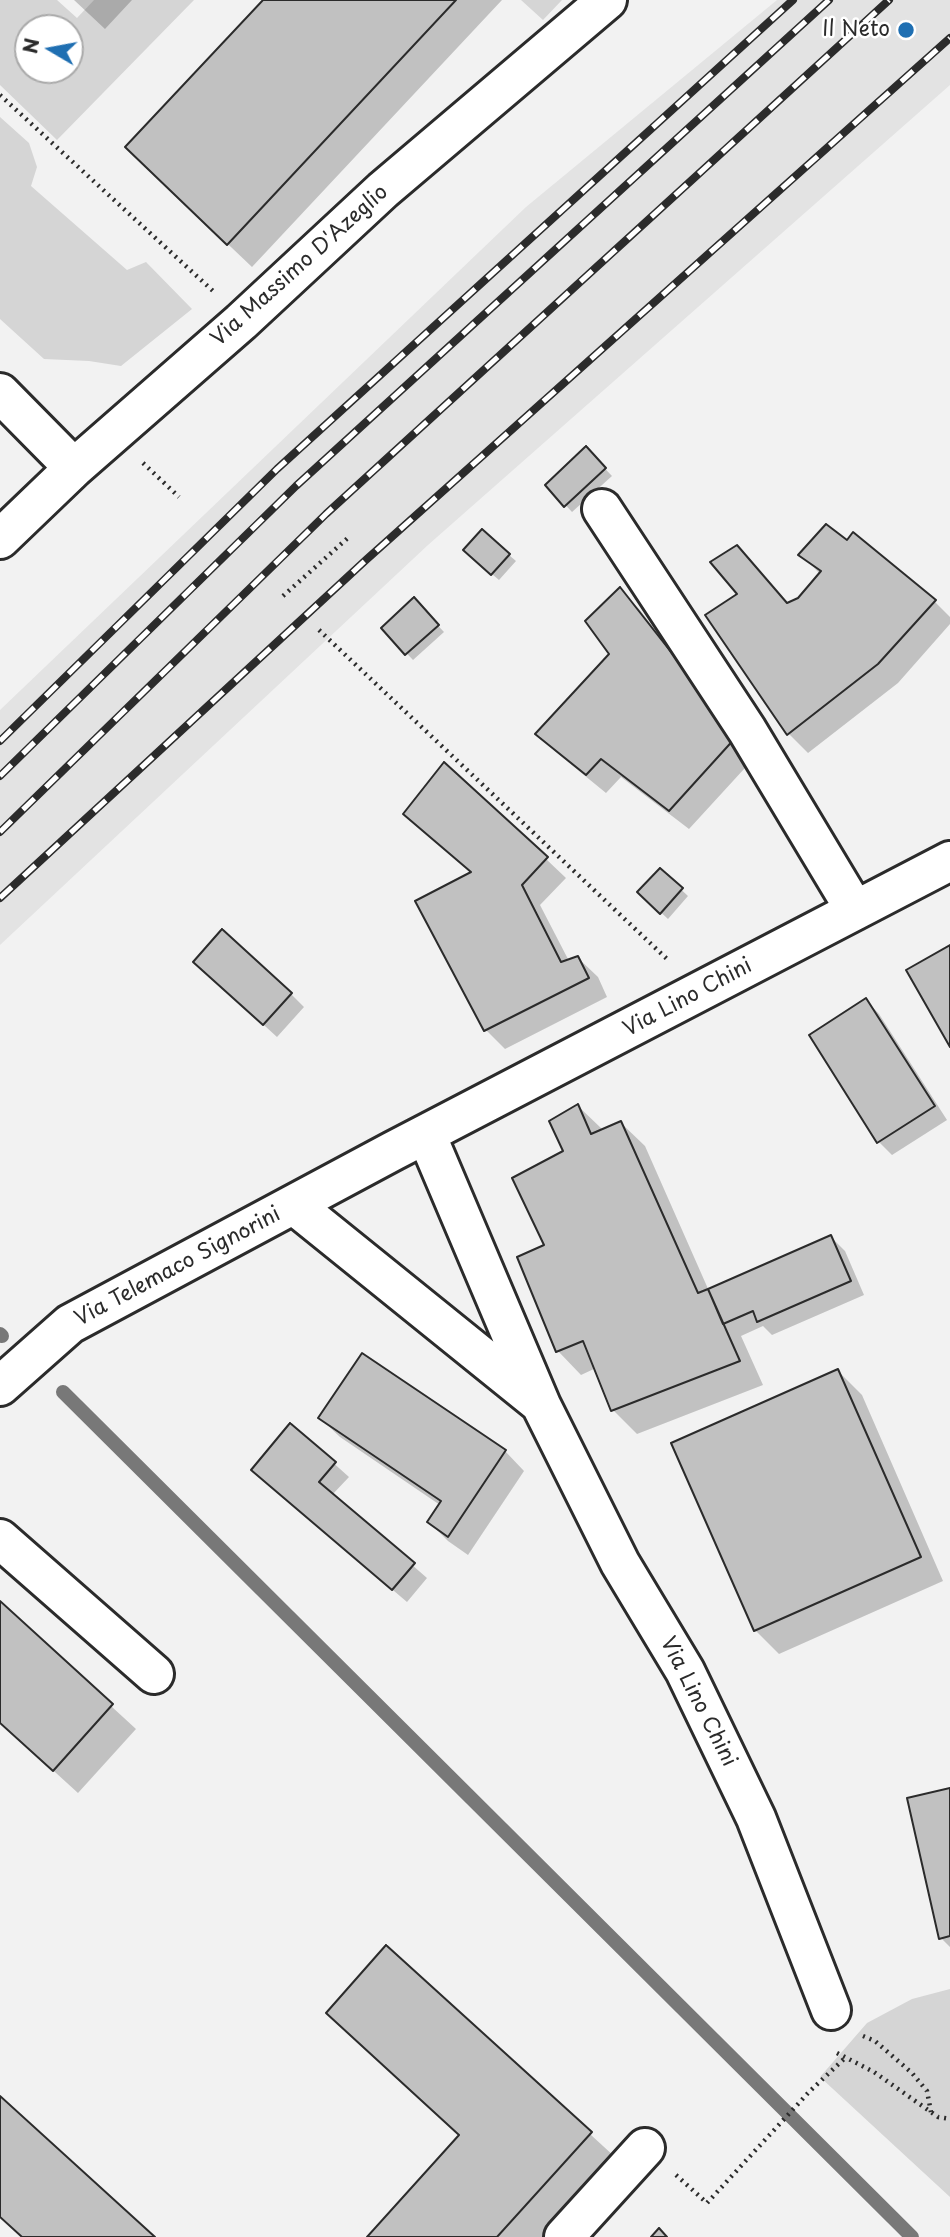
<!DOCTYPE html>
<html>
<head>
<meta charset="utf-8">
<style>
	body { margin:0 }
	#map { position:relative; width:950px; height:2237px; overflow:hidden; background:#f2f2f2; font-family:"Playpen Sans",sans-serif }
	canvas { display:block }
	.north { position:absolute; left:14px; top:14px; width:70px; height:70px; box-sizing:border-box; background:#fff; border:2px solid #aaa; border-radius:50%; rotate:280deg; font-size:19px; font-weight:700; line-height:28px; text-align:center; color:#2b2b2b }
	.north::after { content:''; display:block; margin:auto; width:24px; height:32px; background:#1f6fb2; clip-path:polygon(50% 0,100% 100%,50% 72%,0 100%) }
</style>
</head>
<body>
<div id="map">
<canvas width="950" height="2237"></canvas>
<div class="north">N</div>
</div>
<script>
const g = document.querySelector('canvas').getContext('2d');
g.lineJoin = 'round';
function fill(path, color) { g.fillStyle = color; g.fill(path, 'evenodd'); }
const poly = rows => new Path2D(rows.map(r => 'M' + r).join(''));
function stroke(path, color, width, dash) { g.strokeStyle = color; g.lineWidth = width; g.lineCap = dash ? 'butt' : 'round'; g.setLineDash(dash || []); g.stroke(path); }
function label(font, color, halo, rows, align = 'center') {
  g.font = font + ' "Playpen Sans",sans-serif'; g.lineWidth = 5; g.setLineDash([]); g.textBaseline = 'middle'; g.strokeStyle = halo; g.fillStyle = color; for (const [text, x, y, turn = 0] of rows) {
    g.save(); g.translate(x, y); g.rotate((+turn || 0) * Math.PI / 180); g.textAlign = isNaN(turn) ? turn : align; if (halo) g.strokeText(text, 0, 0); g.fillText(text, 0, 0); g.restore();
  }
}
fill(poly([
	[777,0,950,0,950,85,428,545,0,945,0,710,526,207]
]), '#e3e3e3');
fill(poly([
	[0,0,57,0,77,18,94,0,194,0,57,140,0,85],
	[28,28,70,28,70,70,28,70],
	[521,0,562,0,543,20],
	[0,117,29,143,37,167,31,186,127,270,146,262,192,309,121,366,89,361,44,359,0,319],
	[950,1989,950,2197,820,2077,867,2023,912,1999]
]), '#d5d5d5');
fill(poly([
	[74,0,132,0,105,29],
	[265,0,502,0,252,267,151,171],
	[586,449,612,476,572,512,547,485],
	[737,547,789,604,799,600,820,574,801,554,934,601,950,617,950,624,898,683,808,753,789,734,740,594],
	[509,555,516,561,499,580,472,557],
	[620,590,639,609,755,757,689,829,621,777,606,793,557,753,537,734,611,654],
	[414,600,444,632,413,660,383,628],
	[405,814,546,859,566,878,540,905,569,961,578,958,598,977,607,997,505,1049,486,1030,472,874],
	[660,870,688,896,668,919,639,892],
	[209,975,291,994,304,1007,277,1037],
	[866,1000,879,1014,947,1120,892,1155,879,1142],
	[578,1106,602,1129,621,1123,645,1146,709,1291,831,1237,845,1251,864,1295,772,1335,763,1326,741,1336,763,1385,637,1434,613,1410,596,1368,581,1375,558,1351,547,1246,565,1152],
	[838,1371,862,1395,943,1581,779,1654,755,1630],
	[320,1418,505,1451,524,1471,468,1555,448,1541,429,1522,440,1505,340,1437],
	[291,1425,349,1477,332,1495,427,1578,407,1602,267,1483],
	[0,1604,136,1729,78,1793,0,1722],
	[950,1790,950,1947,941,1938],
	[387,1948,615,2157,542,2237,369,2237,461,2136,328,2013]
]), '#0003');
stroke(poly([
	[0,1334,2,1336],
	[63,1392,912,2237]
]), '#787878', 14);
const building = poly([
	[263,0,456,0,227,245,125,147,263,0],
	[586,446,606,468,564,507,545,485,586,446],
	[826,524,847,540,853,532,936,600,878,664,787,735,705,615,737,594,710,562,737,545,787,603,798,598,821,571,798,555,826,524],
	[482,529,510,554,491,575,463,550,482,529],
	[620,587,737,736,669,811,601,759,586,775,535,734,609,654,585,621,620,587],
	[414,597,439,625,405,655,381,628,414,597],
	[444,762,548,857,522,885,561,962,578,956,589,978,484,1031,415,901,471,872,403,814,444,762],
	[660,868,683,888,660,914,637,892,660,868],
	[222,929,292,993,263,1025,193,962,222,929],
	[950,945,950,1047,906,970,950,945],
	[866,998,935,1106,877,1143,809,1035,866,998],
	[578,1104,591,1134,621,1121,698,1293,708,1289,740,1361,611,1411,583,1341,556,1352,517,1257,544,1245,512,1178,563,1151,549,1121,578,1104],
	[831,1235,851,1281,757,1322,753,1311,723,1324,708,1289,831,1235],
	[362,1353,506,1450,448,1537,427,1522,441,1501,318,1418,362,1353],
	[838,1369,921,1557,754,1631,671,1443,838,1369],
	[290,1423,336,1462,319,1482,415,1563,392,1590,251,1470,290,1423],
	[0,1601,113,1704,53,1771,0,1723,0,1601],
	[950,1788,950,1936,939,1939,907,1798,950,1788],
	[386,1945,592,2132,497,2237,367,2237,459,2135,326,2013,386,1945],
	[0,2096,155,2237,22,2237,0,2217,0,2096],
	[659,2228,667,2237,651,2237,659,2228]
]);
fill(building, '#c1c1c1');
stroke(building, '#2b2b2b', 2);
const minor = poly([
	[0,393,74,468],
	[602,509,747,730,855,910],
	[0,539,74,468,241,322,383,190,607,0],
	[426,1134,541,1405,620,1563,685,1671,756,1818,831,2010],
	[294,1205,538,1402],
	[0,1386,70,1324,393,1151,950,861],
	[0,1539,154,1674],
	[564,2237,645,2148]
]);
stroke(minor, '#2b2b2b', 44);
stroke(poly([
	[0,95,213,291],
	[143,463,179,497],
	[283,596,350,536],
	[319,630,667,959],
	[863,2036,875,2041,912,2073,927,2091,931,2112],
	[837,2053,874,2072,938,2117,950,2119],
	[676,2175,707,2203,809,2092,846,2057]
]), '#2b2b2b', 4.5, [2, 5]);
stroke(minor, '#fff', 38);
const rail = poly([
	[0,741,277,469,793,0],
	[0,776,296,486,829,0],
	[0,832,326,514,889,0],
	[0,898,367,559,950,38]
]);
stroke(rail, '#2b2b2b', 8);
stroke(rail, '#fff', 5, [16]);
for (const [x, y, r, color] of [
	[906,30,9,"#1f6fb2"]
]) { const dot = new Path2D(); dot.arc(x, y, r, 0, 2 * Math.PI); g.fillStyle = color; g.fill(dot); stroke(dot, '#fff', 2.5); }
label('21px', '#2b2b2b', '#fff', [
	["Il Neto",890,30]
], 'right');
label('21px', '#2b2b2b', '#fff', [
	["Via Massimo D'Azeglio",300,266,-42],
	["Via Lino Chini",688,998,-28],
	["Via Telemaco Signorini",178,1267,-28],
	["Via Lino Chini",698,1702,63]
]);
</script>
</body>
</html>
